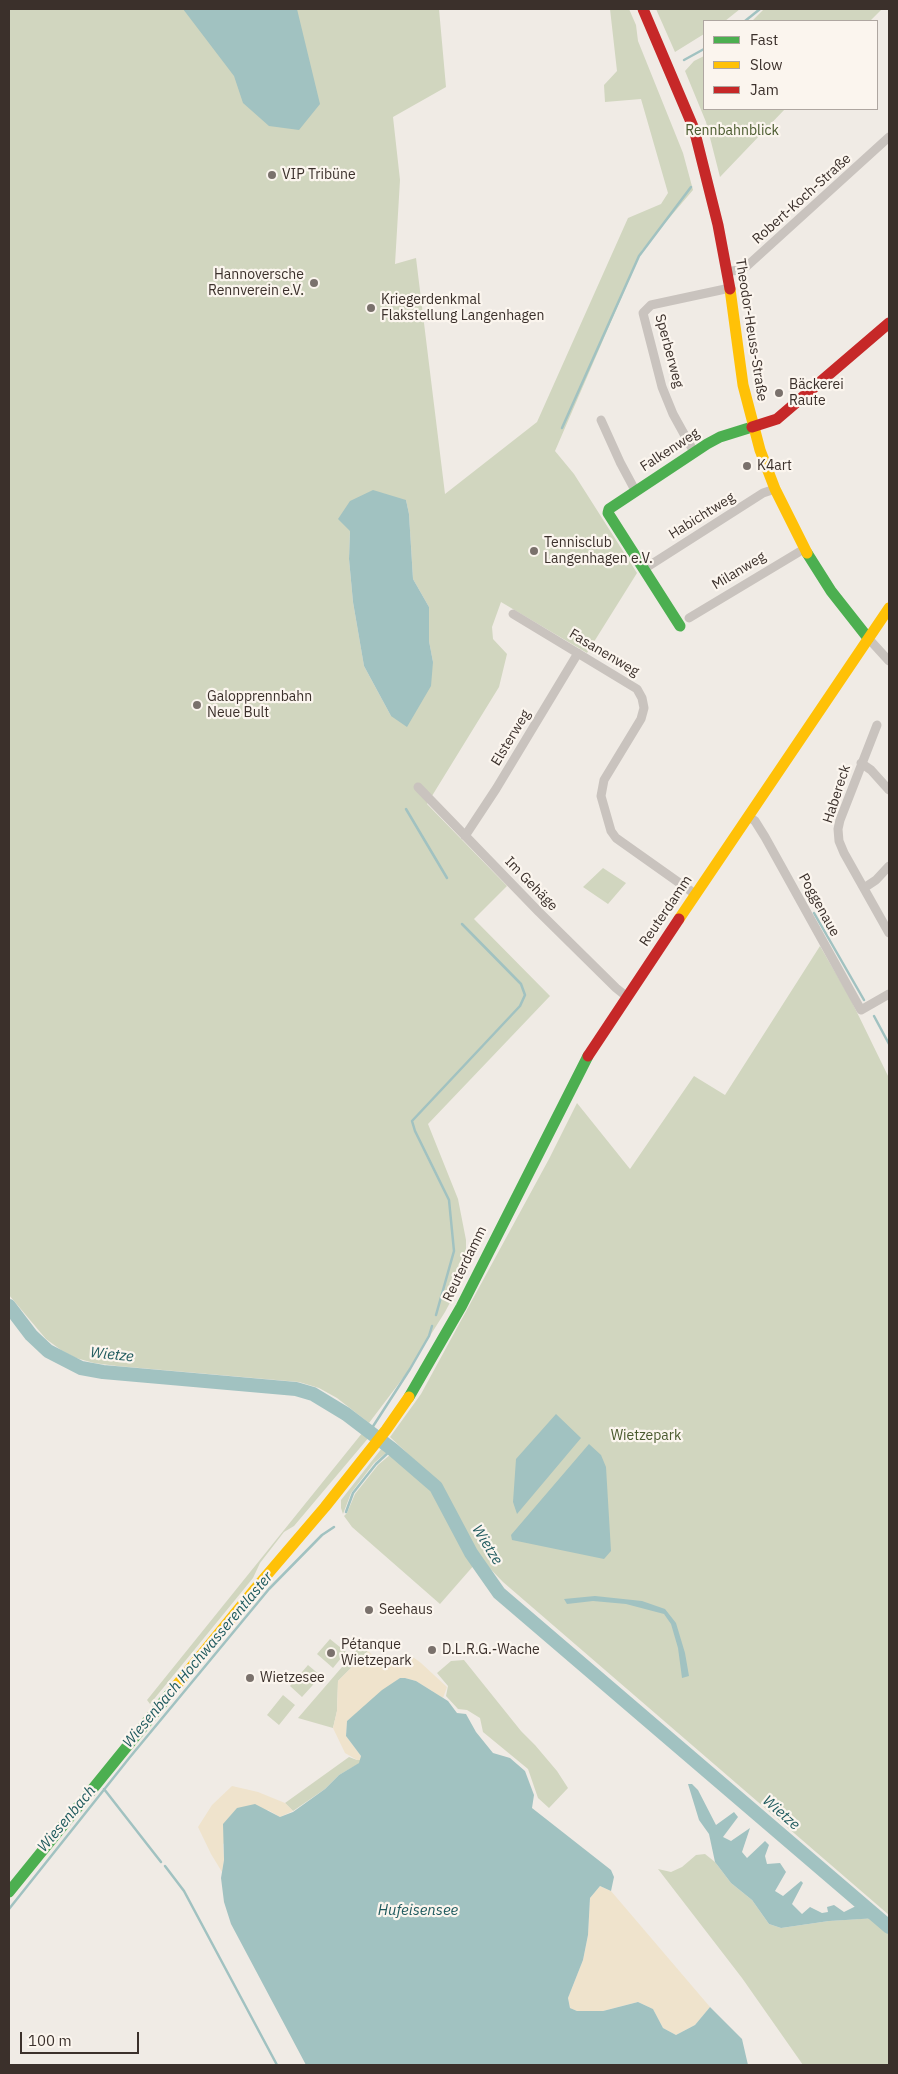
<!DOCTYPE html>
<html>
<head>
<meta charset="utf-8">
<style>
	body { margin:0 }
	#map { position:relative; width:898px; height:2074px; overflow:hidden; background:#f0ebe5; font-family:"IBM Plex Sans",sans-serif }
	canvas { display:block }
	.frame { position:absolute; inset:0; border:10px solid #3b302b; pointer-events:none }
	.legend { position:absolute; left:703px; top:20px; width:175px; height:90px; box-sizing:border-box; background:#fbf5ee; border:1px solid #aea6a0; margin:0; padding:6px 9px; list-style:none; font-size:15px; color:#3b302b }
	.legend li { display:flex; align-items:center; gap:10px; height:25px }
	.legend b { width:25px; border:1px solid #aea6a0 }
	.scale { position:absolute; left:20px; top:2032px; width:119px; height:22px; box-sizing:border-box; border:2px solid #3b302b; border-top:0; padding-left:6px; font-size:15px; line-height:18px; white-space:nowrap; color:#3b302b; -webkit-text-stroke:4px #fbf5ee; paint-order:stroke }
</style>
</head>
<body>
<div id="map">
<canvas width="898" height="2074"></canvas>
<div class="frame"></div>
<ul class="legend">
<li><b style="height:6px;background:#4caf50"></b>Fast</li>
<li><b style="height:6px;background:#ffc107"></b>Slow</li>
<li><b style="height:6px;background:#c62828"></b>Jam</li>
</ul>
<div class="scale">100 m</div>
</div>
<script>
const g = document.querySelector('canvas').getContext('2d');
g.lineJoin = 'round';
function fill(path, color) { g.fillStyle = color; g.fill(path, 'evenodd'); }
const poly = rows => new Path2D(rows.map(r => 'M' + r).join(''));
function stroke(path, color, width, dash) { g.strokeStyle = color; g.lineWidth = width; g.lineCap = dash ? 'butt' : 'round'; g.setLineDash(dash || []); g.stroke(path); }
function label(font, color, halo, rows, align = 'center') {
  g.font = font + ' "IBM Plex Sans",sans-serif'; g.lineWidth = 4.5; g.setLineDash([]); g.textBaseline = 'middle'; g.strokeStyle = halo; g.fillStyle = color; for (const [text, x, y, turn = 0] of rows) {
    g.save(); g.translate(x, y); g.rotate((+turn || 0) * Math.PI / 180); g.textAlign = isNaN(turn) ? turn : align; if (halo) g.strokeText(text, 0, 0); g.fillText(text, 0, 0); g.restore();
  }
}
fill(poly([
	[9,9,439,9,446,87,393,117,400,180,395,264,416,258,445,494,537,422,628,218,661,204,668,193,641,99,605,102,604,85,617,71,610,9,629,9,636,25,638,41,683,153,693,190,642,250,555,451,574,474,637,573,587,653,501,602,492,627,493,639,507,654,499,687,427,804,507,886,474,919,550,996,428,1124,458,1199,466,1240,466,1258,462,1280,445,1312,406,1374,369,1423,337,1398,319,1388,299,1382,117,1366,94,1363,76,1358,61,1350,46,1339,9,1295],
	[406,500,409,514,413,579,429,607,429,641,433,662,391,716,364,666,353,602,349,559,350,531],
	[656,9,740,9,725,21,704,21,704,34,675,52],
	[764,9,882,9,870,21,752,21],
	[704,56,704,109,785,109,720,177,706,122,685,71,694,61],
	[603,868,626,883,608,904,583,887],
	[820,946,850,998,889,1078,889,1915,503,1582,477,1555,442,1486,390,1437,421,1394,549,1159,577,1103,630,1169,694,1076,725,1095],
	[363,1432,370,1436,294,1526,284,1532,260,1563,253,1578,150,1704,147,1700],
	[382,1448,387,1452,374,1463,351,1493,343,1514,341,1508,341,1500],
	[391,1454,434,1489,475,1564,440,1604,352,1527,344,1516,347,1513,355,1494,378,1465],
	[330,1639,346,1652,333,1668,317,1654],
	[361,1645,368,1651,338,1681,337,1711,333,1728,298,1718],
	[464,1660,521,1731,535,1745,557,1771,568,1788,549,1808,538,1798,528,1769,483,1732,480,1718,467,1710,458,1709,446,1696,448,1686,437,1673,451,1661],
	[308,1665,321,1676,302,1697,290,1686],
	[283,1695,295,1705,279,1725,267,1715],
	[349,1757,357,1760,361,1760,360,1763,339,1775,325,1789,293,1811,285,1803],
	[705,1854,715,1862,731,1883,752,1900,769,1924,781,1928,829,1921,876,1918,889,1930,889,2065,803,2065,742,1978,658,1869,671,1872,682,1867,696,1855]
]), '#d1d6bf');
fill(poly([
	[368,1651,381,1662,413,1657,421,1663,447,1687,443,1698,416,1681,405,1678,400,1678,347,1721,346,1736,361,1756,361,1760,357,1760,345,1753,333,1728,337,1711,338,1681],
	[232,1786,258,1792,285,1803,293,1811,280,1817,268,1810,223,1844,224,1860,222,1872,211,1854,198,1827,212,1805],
	[600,1886,611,1891,710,2007,695,2025,676,2035,663,2028,653,2009,638,2002,603,2011,577,2011,570,2008,568,1998,583,1960,588,1935,590,1898]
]), '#efe3cc');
fill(poly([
	[183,9,297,9,320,104,299,130,269,126,243,103,234,76],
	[373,490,406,500,409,514,413,579,429,607,429,641,433,662,431,686,407,727,391,716,364,666,353,602,349,559,350,531,338,519,350,501],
	[556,1414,581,1438,517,1514,513,1502,516,1459],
	[589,1444,601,1455,606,1467,611,1551,604,1559,512,1540,511,1535],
	[595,1596,642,1601,665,1609,676,1623,685,1653,689,1676,682,1678,678,1648,671,1624,664,1614,626,1604,593,1601,567,1604,564,1599],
	[400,1678,405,1678,416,1681,448,1701,457,1713,466,1714,476,1732,493,1753,510,1758,525,1771,534,1795,532,1808,611,1870,614,1877,611,1891,600,1886,590,1898,588,1935,583,1960,568,1998,570,2008,577,2011,603,2011,638,2002,653,2009,663,2028,676,2035,695,2025,710,2007,742,2039,748,2065,306,2065,231,1924,224,1902,221,1878,224,1860,223,1824,237,1808,255,1804,280,1817,293,1812,325,1789,339,1775,359,1763,361,1756,346,1736,347,1721,382,1690],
	[688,1784,692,1784,698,1790,716,1825,734,1812,738,1817,723,1837,731,1841,750,1828,742,1852,747,1858,765,1841,769,1845,765,1856,767,1864,780,1863,786,1872,775,1891,783,1896,801,1881,803,1883,792,1904,802,1914,810,1907,822,1913,828,1912,827,1907,834,1905,844,1912,862,1903,878,1918,829,1921,781,1928,769,1924,752,1900,731,1883,715,1862,709,1834,699,1820]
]), '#a1c2c1');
stroke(poly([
	[745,21,760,9],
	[684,60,704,49],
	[562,428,639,256,691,187],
	[406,809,447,878],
	[814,913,864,1000],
	[874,1016,889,1044],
	[436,1315,454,1251,449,1200,415,1131,412,1121,520,1006,525,995,521,984,462,924],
	[370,1431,410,1369,429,1336,432,1326],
	[346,1512,353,1493,376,1464,392,1449],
	[104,1789,161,1862],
	[165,1866,184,1891,277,2065],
	[9,1909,130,1757,269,1589,322,1535,334,1527]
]), '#a1c2c1', 2.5);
stroke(poly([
	[9,1306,31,1335,48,1351,81,1368,103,1372,296,1389,313,1394,346,1414,392,1449,436,1487,471,1553,499,1593,889,1927]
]), '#a1c2c1', 14);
stroke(poly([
	[727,272,738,270,747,266,889,137],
	[601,420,620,462,635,490],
	[694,452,673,414,662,387,643,313,651,305,730,288],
	[644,569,763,493,775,489],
	[513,614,637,689,642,698,644,708,641,719,604,780,601,796,611,831,616,838,695,894],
	[689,618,804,549],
	[868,638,889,661],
	[877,725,840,820,838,829,839,841,844,853,889,933],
	[861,763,871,770,889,790],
	[418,787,539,912,616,988,626,996],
	[748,816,755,821,765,837,861,1010,889,994],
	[465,836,496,789,578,653],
	[864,888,876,880,889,866]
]), '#c9c3be', 9);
stroke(poly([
	[807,553,831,591,868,638],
	[680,626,608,513,609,509,707,444,720,437,752,427],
	[409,1397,461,1307,588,1056],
	[9,1892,172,1691]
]), '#4caf50', 11);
stroke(poly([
	[730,289,743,385,760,450,775,489,807,553],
	[679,919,889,608],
	[172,1691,255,1589,325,1507,386,1430,409,1397]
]), '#ffc107', 11);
stroke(poly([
	[643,9,694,129,718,225,730,289],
	[752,427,777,419,889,323],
	[588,1056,679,919]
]), '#c62828', 11);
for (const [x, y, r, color] of [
	[272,175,5,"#7a716c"],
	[314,283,5,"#7a716c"],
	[371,308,5,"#7a716c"],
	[779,393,5,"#7a716c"],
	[747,466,5,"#7a716c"],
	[534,551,5,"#7a716c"],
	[197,705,5,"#7a716c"],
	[369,1610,5,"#7a716c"],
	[432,1650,5,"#7a716c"],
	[331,1653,5,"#7a716c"],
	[250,1678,5,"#7a716c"]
]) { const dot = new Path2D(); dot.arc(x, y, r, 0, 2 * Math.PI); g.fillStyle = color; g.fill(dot); stroke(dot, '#fbf5ee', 2); }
label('14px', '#4a5a2e', '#fbf5ee', [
	["Rennbahnblick",732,131],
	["Wietzepark",646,1436]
]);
label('14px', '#3b302b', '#fbf5ee', [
	["VIP Tribüne",282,175],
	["Hannoversche",304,275,"right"],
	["Rennverein e.V.",304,291,"right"],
	["Kriegerdenkmal",381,300],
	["Flakstellung Langenhagen",381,316],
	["Bäckerei",789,385],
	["Raute",789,401],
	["K4art",757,466],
	["Tennisclub",544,543],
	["Langenhagen e.V.",544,559],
	["Galopprennbahn",207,697],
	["Neue Bult",207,713],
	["Seehaus",379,1610],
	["Pétanque",341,1645],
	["Wietzepark",341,1661],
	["D.L.R.G.-Wache",442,1650],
	["Wietzesee",260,1678]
], 'left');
label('14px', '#3b302b', '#fbf5ee', [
	["Robert-Koch-Straße",802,199,-42],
	["Theodor-Heuss-Straße",751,330,81],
	["Sperberweg",669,351,75],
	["Falkenweg",670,450,-33],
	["Habichtweg",702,516,-32],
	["Milanweg",739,571,-31],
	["Fasanenweg",604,653,31],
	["Elsterweg",511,738,-59],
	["Habereck",837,794,-72],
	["Im Gehäge",531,884,46],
	["Poggenaue",819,905,61],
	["Reuterdamm",666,911,-56],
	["Reuterdamm",465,1264,-64]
]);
label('italic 15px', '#1f5a5e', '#fbf5ee', [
	["Wietze",112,1355,6],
	["Wietze",487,1545,58],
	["Wiesenbach Hochwasserentlaster",198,1660,-50],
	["Wietze",781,1813,41],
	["Wiesenbach",67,1819,-50],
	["Hufeisensee",418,1911]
]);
</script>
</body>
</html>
